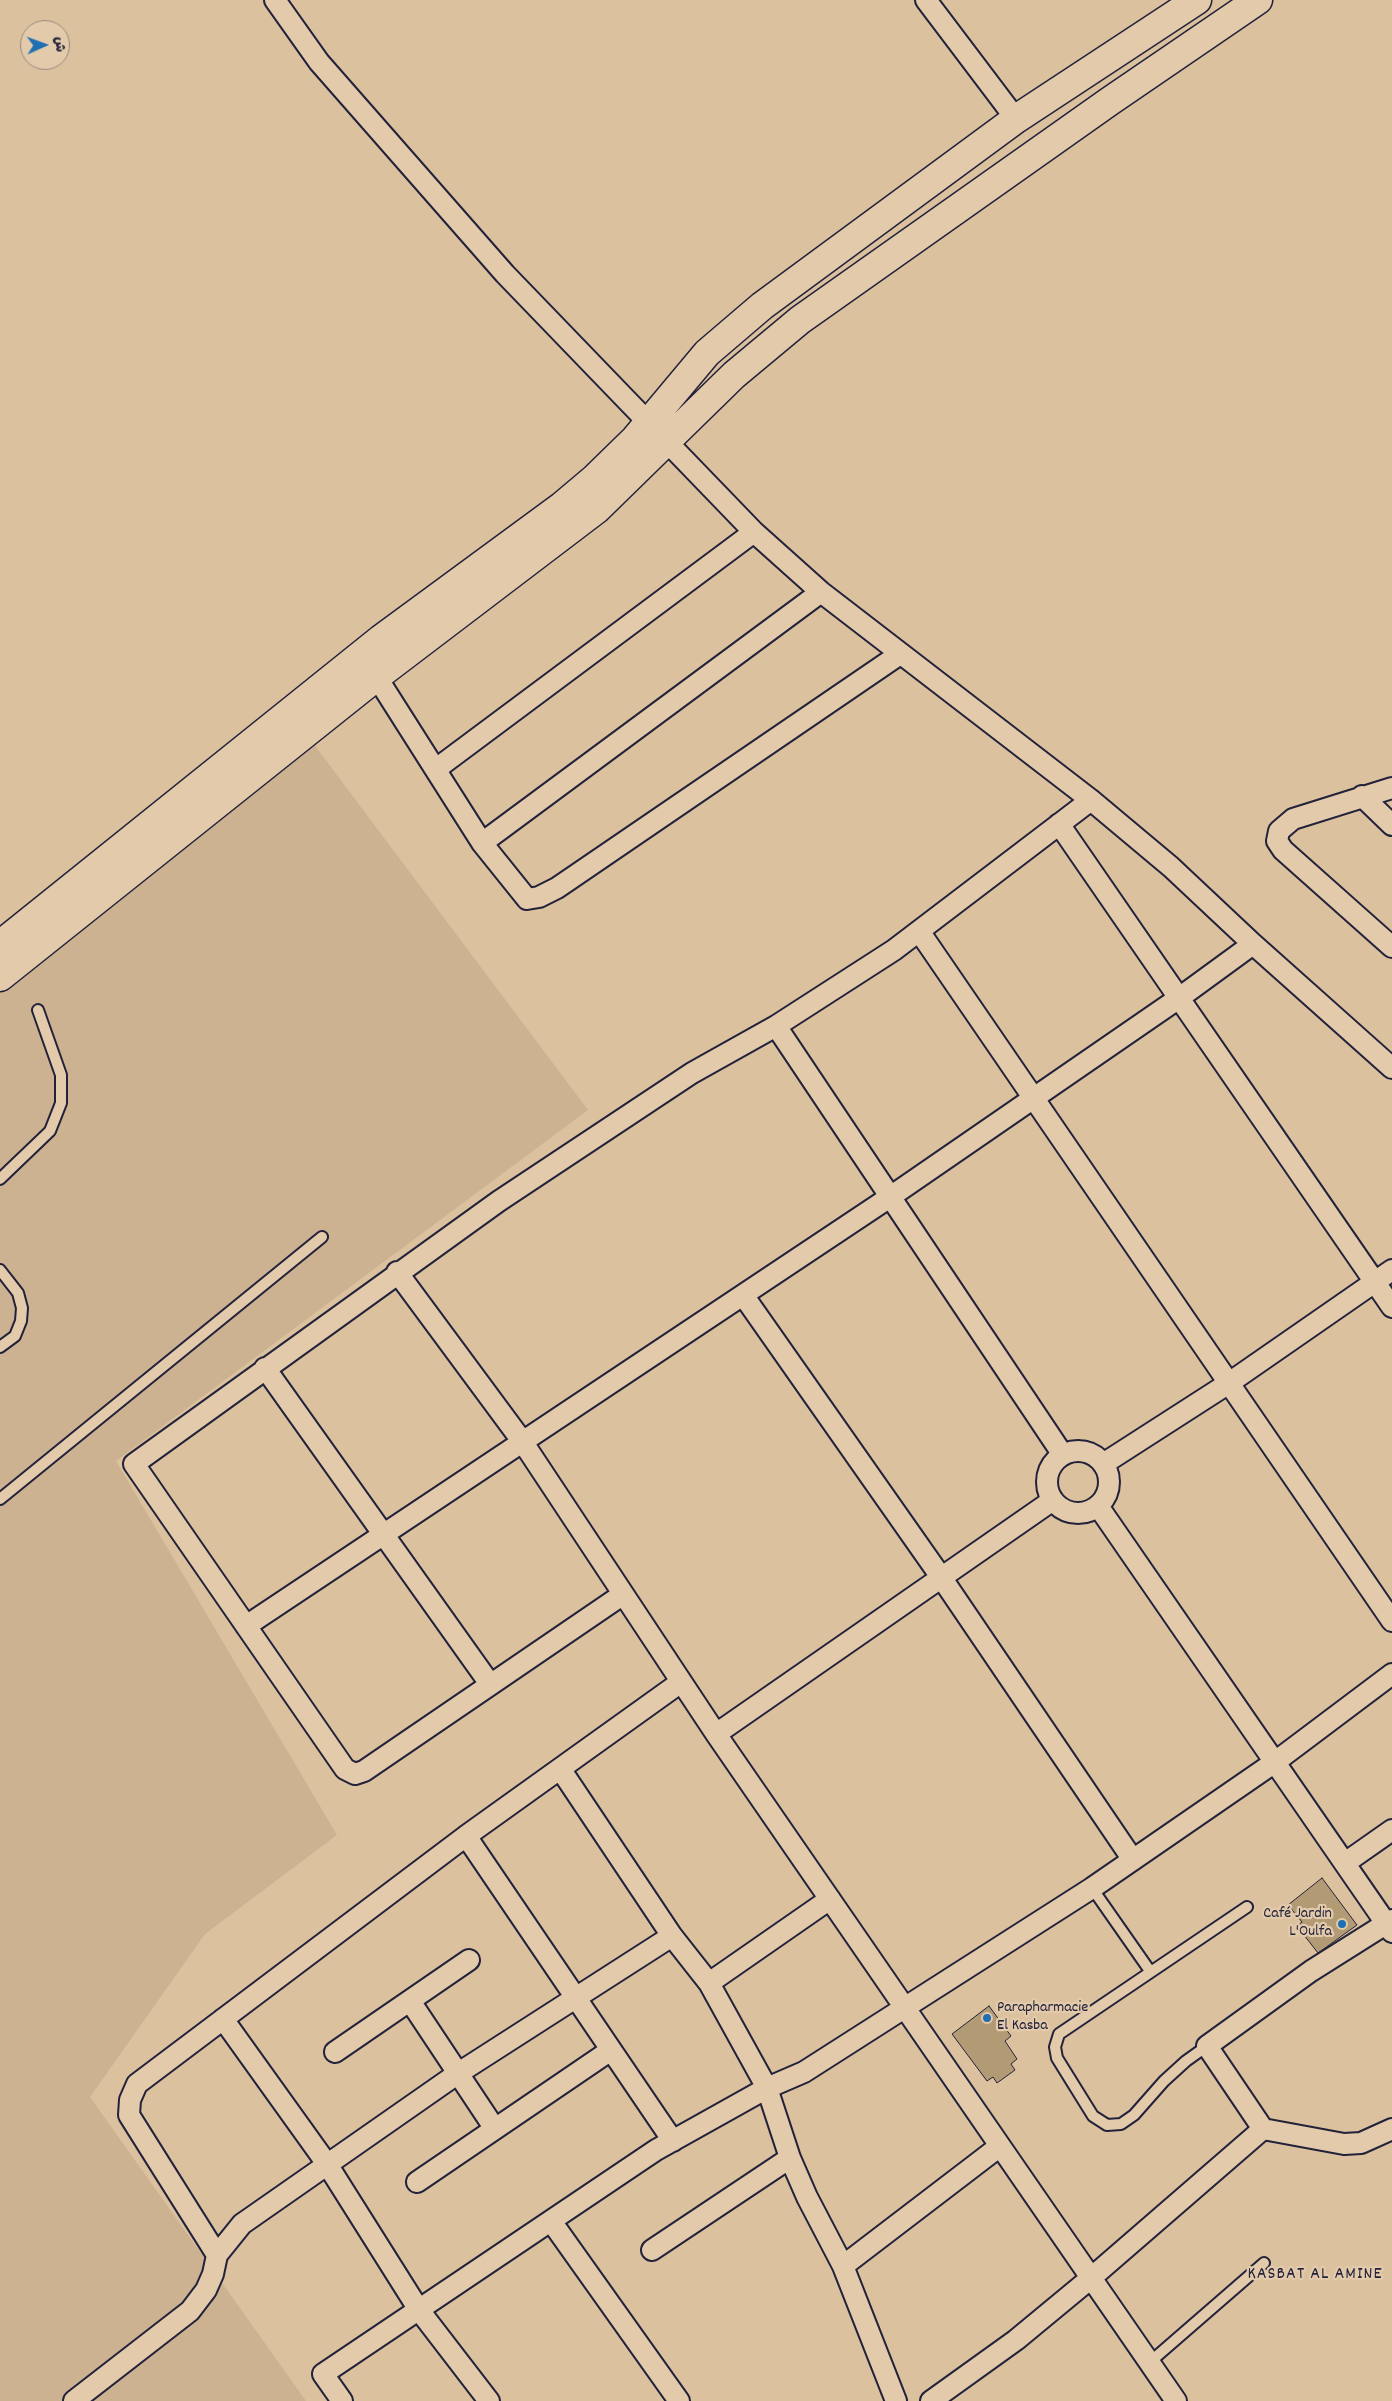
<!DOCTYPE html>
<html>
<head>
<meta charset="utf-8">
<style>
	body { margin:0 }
	#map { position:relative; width:1392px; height:2401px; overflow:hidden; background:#dcc19e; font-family:Dekko,"Playpen Sans Arabic",sans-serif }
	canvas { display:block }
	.north { position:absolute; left:20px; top:20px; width:50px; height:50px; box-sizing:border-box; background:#e3caab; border:1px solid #96877e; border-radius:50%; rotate:88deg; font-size:14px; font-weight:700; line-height:20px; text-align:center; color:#22223b }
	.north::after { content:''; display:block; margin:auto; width:18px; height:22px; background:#1f6fb2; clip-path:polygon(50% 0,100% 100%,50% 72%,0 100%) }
</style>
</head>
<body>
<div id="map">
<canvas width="1392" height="2401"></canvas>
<div class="north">ش</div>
</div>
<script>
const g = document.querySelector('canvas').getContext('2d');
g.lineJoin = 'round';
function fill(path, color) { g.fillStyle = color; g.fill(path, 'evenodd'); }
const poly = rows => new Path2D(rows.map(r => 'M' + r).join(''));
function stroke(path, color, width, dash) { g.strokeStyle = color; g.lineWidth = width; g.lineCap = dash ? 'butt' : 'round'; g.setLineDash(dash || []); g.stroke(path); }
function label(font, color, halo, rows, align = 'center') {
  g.font = font + ' Dekko,sans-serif'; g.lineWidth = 4.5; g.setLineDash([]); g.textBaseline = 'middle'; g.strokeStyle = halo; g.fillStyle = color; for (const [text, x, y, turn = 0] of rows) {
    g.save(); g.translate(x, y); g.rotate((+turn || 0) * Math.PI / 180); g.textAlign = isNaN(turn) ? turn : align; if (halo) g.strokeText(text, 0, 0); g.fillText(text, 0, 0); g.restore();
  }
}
fill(poly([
	[301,727,588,1110,116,1461,337,1835,205,1934,90,2097,306,2401,0,2401,0,975]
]), '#ccb290');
const building = poly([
	[1322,1878,1357,1925,1318,1953,1297,1926,1302,1922,1288,1905,1322,1878],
	[989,2006,1011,2036,1005,2041,1017,2059,1011,2064,1015,2070,997,2083,993,2077,987,2081,952,2034,989,2006]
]);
fill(building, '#b29a75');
stroke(building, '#22223b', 1);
const lane = poly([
	[0,1179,50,1131,61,1103,61,1075,38,1010],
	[0,1270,18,1293,22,1308,21,1321,15,1336,0,1347],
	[0,1499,322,1237],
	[1092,1888,1150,1971],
	[1207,2046,1186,2061,1164,2081,1134,2115,1121,2124,1107,2125,1093,2116,1057,2058,1055,2047,1059,2034,1247,1907],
	[1150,2362,1264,2263]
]);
const street = poly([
	[275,0,319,62,505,274,754,532,821,592,1091,800,1171,867,1253,944,1392,1068],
	[926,0,1016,119],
	[369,665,482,843,527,899,539,897,557,888,900,654],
	[436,769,754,532],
	[1392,788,1293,819,1279,831,1277,841,1283,850,1392,947],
	[1362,796,1392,825],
	[1059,824,1392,1307],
	[482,843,821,592],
	[919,931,1392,1621],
	[776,1026,1063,1455],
	[397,1272,522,1441,716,1734,1176,2401],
	[743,1295,941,1577,1133,1860],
	[265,1368,490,1684],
	'1047 1482a31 31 0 1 1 62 0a31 31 0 1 1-62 0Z',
	[1103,1464,1229,1383,1392,1270],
	[1098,1506,1392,1932],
	[622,1595,364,1771,355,1774,345,1769,134,1464,499,1201,692,1073,776,1026,894,950,1091,800],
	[246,1626,890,1197,1179,998,1253,944],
	[716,1734,1053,1500],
	[561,1770,672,1936,709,1983,767,2088,790,2158,807,2197,843,2266,896,2401],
	[466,1836,673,2141],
	[1345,1863,1392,1830],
	[709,1983,830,1899],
	[410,2001,495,2129],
	[223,2019,327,2164,419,2310,489,2401],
	[335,2052,469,1960],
	[1263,2129,1207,2046,1311,1971,1392,1920],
	[417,2182,611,2050],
	[551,2221,679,2401],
	[652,2250,790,2158],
	[217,2255,129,2115,130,2100,137,2084,466,1836,681,1682],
	[843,2266,1000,2146],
	[74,2401,190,2311,206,2290,213,2274,217,2255,242,2224,457,2074,672,1936],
	[342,2401,323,2374,656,2150,767,2088,804,2072,1092,1888,1275,1762,1392,1674],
	[931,2401,1016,2340,1091,2278,1263,2129,1344,2144,1361,2143,1392,2129]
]);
const secondary = poly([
	[0,945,381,639,562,506,594,479,635,439,707,353,762,306,1016,119,1197,0],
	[0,977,376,677,597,509,734,375,800,320,1110,101,1258,0]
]);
stroke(lane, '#22223b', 14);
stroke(street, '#22223b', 24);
stroke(secondary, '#22223b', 31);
stroke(lane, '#e3caab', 10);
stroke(street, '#e3caab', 20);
stroke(secondary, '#e3caab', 28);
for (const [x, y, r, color] of [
	[1342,1924,5,"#1f6fb2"],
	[987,2018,5,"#1f6fb2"]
]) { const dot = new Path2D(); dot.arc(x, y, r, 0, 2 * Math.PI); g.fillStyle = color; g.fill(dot); stroke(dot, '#e3caab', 2); }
label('16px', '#22223b', '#e3caab', [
	["Café Jardin",1332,1915],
	["L'Oulfa",1332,1933],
	["Parapharmacie",997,2009,"left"],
	["El Kasba",997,2027,"left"]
], 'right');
g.letterSpacing = '1px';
label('18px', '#22223b', '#e3caab', [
	["KASBAT AL AMINE",1315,2276]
]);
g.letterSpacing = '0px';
</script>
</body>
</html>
